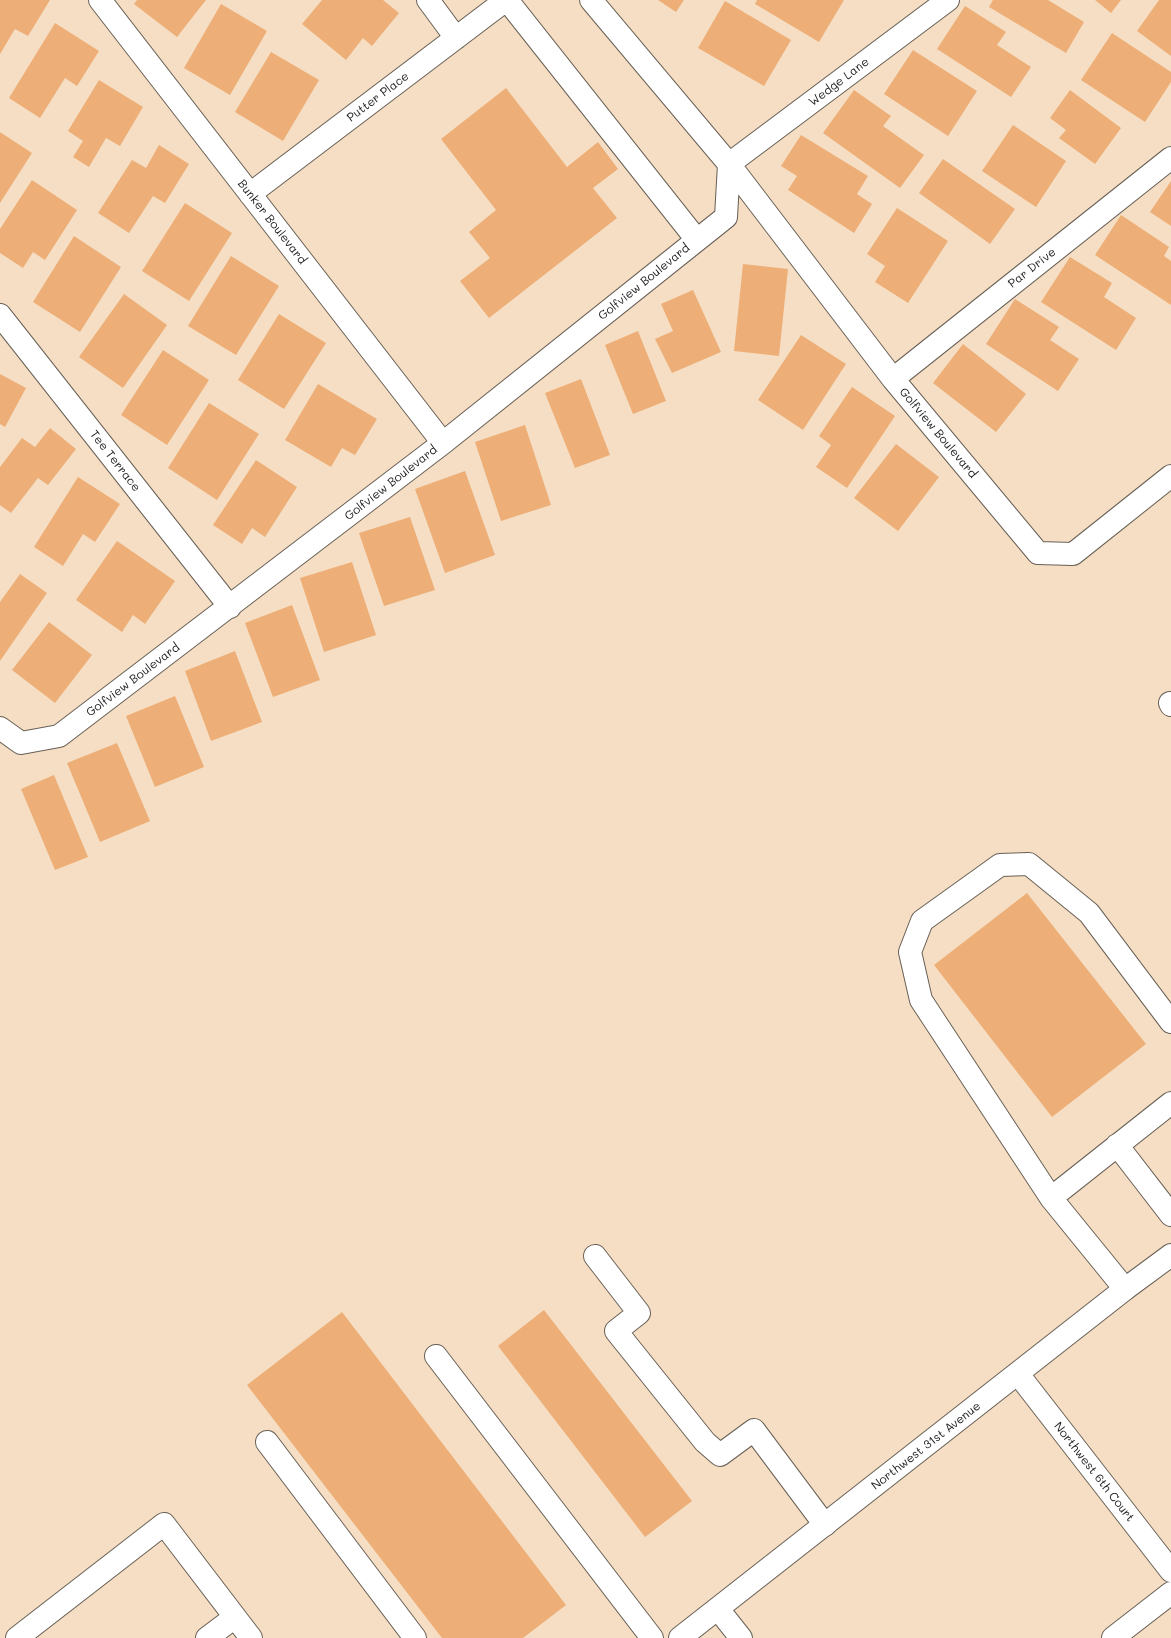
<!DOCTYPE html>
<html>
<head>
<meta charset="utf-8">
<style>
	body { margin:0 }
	canvas { display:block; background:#f5dec3 }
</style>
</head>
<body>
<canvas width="1171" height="1638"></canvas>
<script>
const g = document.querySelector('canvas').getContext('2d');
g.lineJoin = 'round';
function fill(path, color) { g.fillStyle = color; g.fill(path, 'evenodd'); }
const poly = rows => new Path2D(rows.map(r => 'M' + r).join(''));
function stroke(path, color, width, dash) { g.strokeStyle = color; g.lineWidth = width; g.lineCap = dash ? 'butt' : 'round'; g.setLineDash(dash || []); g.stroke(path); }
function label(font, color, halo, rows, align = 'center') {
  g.font = font + ' Mali,sans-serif'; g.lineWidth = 3.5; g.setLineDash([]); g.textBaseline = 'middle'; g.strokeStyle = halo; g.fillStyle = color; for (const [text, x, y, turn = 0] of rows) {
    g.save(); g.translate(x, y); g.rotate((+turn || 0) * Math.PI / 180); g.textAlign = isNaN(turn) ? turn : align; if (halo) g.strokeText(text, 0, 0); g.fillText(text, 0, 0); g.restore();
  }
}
fill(poly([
	[0,0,50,0,28,36,15,29,0,54],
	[137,0,206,0,177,37,134,4],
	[322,0,383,0,399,13,372,46,363,38,346,60,302,24],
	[658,0,684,0,676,12],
	[757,0,844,0,819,42,755,4],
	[993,0,1048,0,1084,22,1066,53,989,7],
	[1095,0,1121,0,1111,13],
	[1159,0,1171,0,1171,56,1137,31],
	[725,1,791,40,764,86,698,48],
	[221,4,267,31,230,95,184,68],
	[965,6,1006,32,997,45,1031,67,1011,97,937,49],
	[55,23,99,51,77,86,65,78,40,118,9,98],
	[1112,33,1171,72,1171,82,1145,122,1081,80],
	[913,50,977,91,948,136,884,94],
	[271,52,319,80,283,141,235,112],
	[99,80,143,107,120,146,106,138,89,167,73,157,83,141,68,131],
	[506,88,567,167,598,142,618,169,593,188,617,218,489,318,460,281,490,258,469,232,496,210,441,139],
	[854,90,891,116,883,126,924,155,900,188,823,133],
	[1070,90,1121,128,1095,164,1059,138,1066,130,1050,118],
	[1013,125,1066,161,1036,207,982,171],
	[0,132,32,153,0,203],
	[801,135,868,176,857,194,872,204,854,233,788,190,797,176,781,166],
	[159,145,189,164,165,203,153,196,129,233,98,213,132,160,146,168],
	[943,159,1015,209,990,244,919,193],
	[32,180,77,210,45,260,33,252,23,268,0,253,0,229],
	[1171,181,1171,226,1150,212],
	[185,203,232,233,189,301,142,271],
	[897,208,948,241,908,303,875,282,885,266,867,254],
	[1121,215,1169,247,1164,256,1171,261,1171,305,1095,255],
	[74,236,121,267,80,332,33,302],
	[231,256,279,286,236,355,188,326],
	[1070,257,1112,283,1104,297,1136,318,1116,350,1041,302],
	[743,264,788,269,779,356,734,351],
	[693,290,721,352,672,373,655,339,673,331,661,304],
	[124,294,167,325,123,388,79,357],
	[1015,299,1059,327,1050,340,1079,359,1058,391,986,344],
	[279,314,326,343,284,409,238,380],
	[638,331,666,401,633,414,605,345],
	[801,335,846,364,803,430,758,400],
	[963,344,1026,394,996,432,933,383],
	[163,350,209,380,167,445,121,415],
	[0,374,26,388,5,427,0,424],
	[581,379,610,455,575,468,545,393],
	[318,384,377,419,355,455,342,448,331,467,285,440],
	[852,387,895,416,847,488,816,467,831,445,819,436],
	[209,403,259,434,217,500,168,468],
	[525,425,551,505,501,521,475,442],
	[50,428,76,449,48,485,38,478,11,513,0,505,0,467,22,438,35,447],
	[896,444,939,477,898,531,854,498],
	[256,460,297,487,265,537,252,528,242,544,213,525],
	[465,471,495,555,445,573,415,489],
	[78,477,120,504,95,542,83,534,63,566,34,547],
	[410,517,435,590,384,606,359,533],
	[117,541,175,581,145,624,133,615,122,632,76,600],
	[352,562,376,635,324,652,300,578],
	[20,574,47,593,0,661,0,602],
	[292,605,320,680,273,697,245,623],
	[49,622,92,655,55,703,12,670],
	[235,651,262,722,211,741,185,671],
	[175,696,204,767,155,787,126,716],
	[117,743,150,821,100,842,67,763],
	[54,775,88,857,55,870,21,789],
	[1027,893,1146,1044,1052,1117,934,965],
	[544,1310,692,1501,645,1537,498,1346],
	[342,1312,566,1605,523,1638,442,1638,247,1385]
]), '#edaf77');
const minor = poly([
	[100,0,443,443],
	[428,0,456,38],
	[507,0,697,240],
	[591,0,729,164,893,379,1038,553,1073,554,1171,476],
	[250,194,506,0],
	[0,315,230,607],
	[893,379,1171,158],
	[1170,703,1171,705],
	[0,728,21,743,59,736,443,443,726,217,729,164,948,0],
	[1117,1145,1171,1215],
	[1051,1198,1171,1103],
	[595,1256,639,1313,616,1331,705,1442,720,1455,754,1430,825,1525],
	[1125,1289,1051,1198,921,1000,910,952,922,921,1000,865,1029,864,1089,913,1171,1022],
	[436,1356,652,1638],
	[1018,1374,1171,1571],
	[267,1442,415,1638],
	[718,1609,741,1638],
	[17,1638,164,1524,251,1638],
	[207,1638,235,1617],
	[1113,1638,1171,1593]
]);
const major = poly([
	[680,1638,1125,1289,1171,1255]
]);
stroke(minor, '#686056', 24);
stroke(major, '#686056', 24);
stroke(minor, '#fff', 22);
stroke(major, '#fff', 22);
label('12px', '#1c1c1c', '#fff', [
	["Wedge Lane",839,82,-37],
	["Putter Place",378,97,-37],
	["Bunker Boulevard",272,222,52],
	["Par Drive",1032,268,-38],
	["Golfview Boulevard",644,282,-39],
	["Golfview Boulevard",938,433,50],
	["Tee Terrace",115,461,52],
	["Golfview Boulevard",391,483,-38],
	["Golfview Boulevard",133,680,-37],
	["Northwest 31st Avenue",926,1446,-38],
	["Northwest 6th Court",1094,1472,52]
]);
</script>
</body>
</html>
